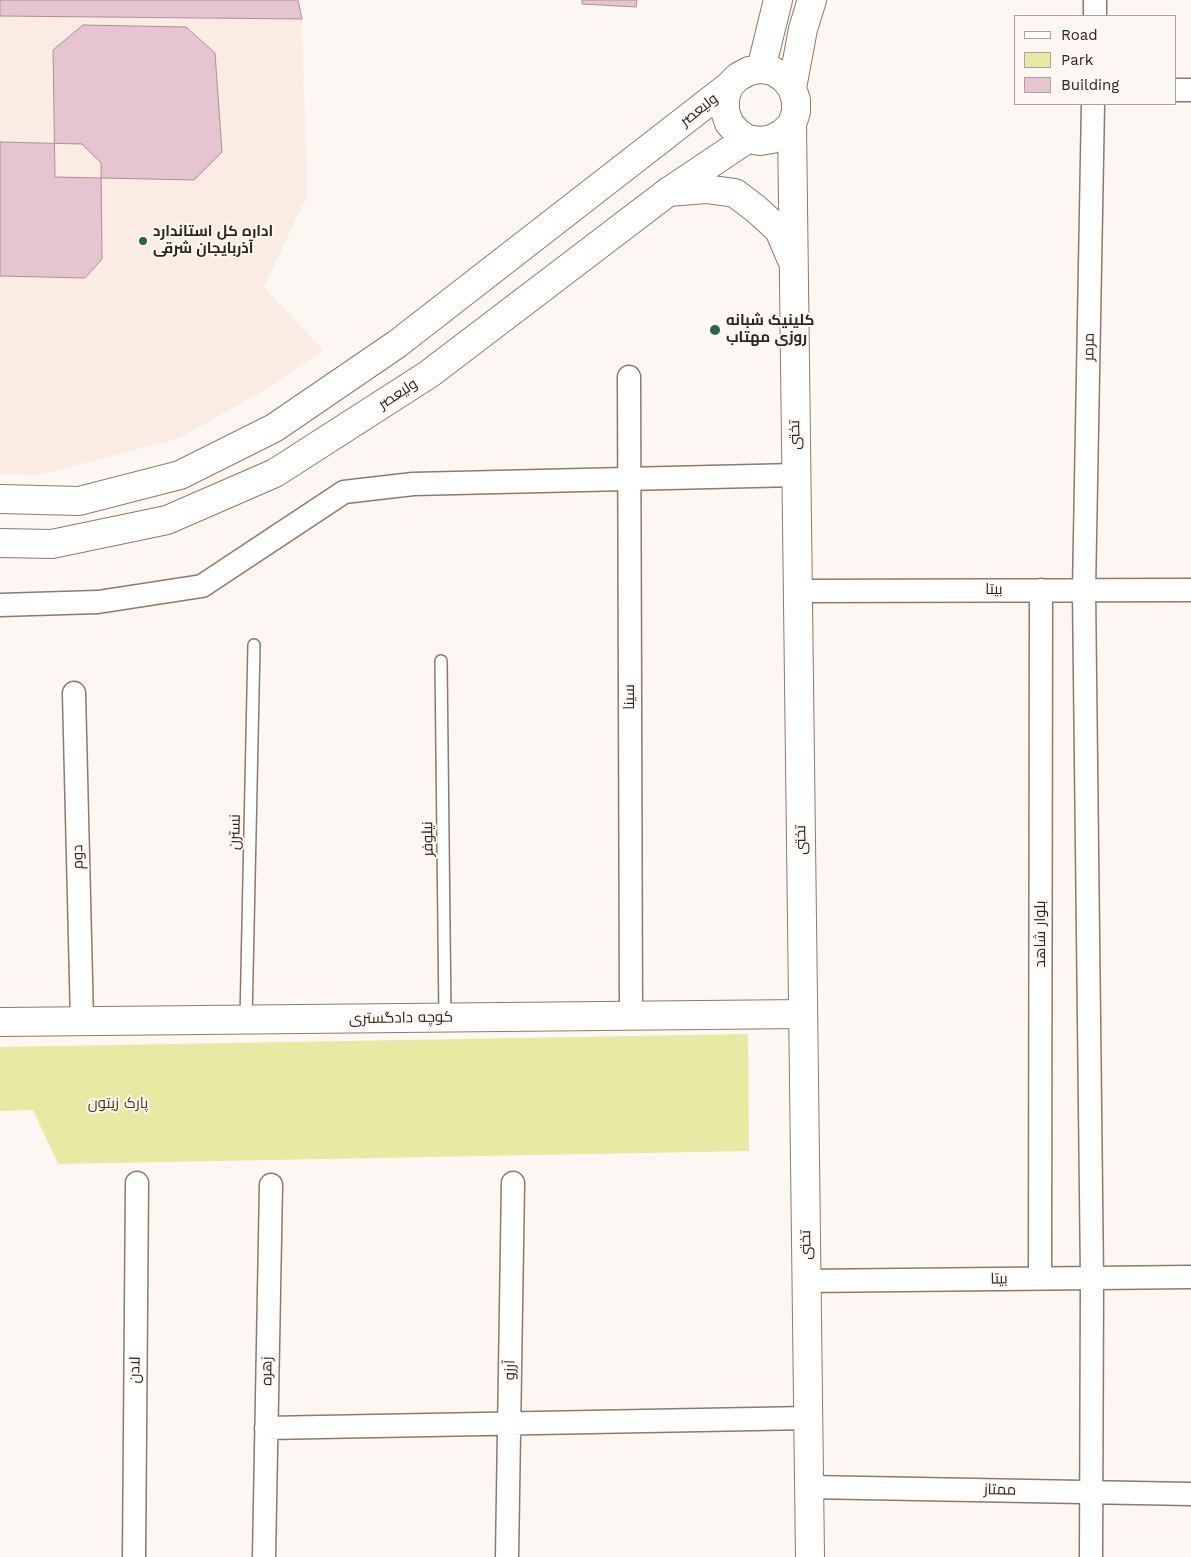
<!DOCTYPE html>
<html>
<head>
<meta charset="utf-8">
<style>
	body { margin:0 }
	#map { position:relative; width:1191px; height:1557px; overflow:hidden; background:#fdf7f3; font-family:"Work Sans",sans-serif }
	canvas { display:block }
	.legend { position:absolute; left:1014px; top:15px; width:162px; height:90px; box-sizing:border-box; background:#fdf7f3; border:1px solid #aaa39d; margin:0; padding:6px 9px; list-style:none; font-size:15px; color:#2e241c }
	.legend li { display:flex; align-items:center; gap:10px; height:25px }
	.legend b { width:25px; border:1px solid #aaa39d }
</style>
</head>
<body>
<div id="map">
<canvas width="1191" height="1557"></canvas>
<ul class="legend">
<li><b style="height:6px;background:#fff"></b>Road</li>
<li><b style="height:14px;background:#e6eaa3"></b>Park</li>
<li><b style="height:14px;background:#e6c5d0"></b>Building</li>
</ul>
</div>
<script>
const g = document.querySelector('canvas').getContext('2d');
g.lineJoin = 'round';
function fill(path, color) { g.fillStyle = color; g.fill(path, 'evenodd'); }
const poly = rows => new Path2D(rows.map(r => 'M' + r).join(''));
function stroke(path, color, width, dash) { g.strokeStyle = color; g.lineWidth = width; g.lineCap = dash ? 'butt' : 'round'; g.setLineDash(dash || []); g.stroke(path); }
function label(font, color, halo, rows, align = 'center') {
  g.font = font + ' "Work Sans",Cairo,sans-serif'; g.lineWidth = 4; g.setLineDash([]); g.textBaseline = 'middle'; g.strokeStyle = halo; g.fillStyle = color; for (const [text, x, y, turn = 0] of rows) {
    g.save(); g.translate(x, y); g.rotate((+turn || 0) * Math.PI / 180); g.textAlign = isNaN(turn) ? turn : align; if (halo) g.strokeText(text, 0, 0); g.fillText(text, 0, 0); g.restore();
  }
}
fill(poly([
	[0,16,302,19,307,196,264,287,323,350,275,384,180,438,39,475,0,474]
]), '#faece2');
fill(poly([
	[748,1034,749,1151,58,1164,33,1110,0,1111,0,1047]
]), '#e6eaa3');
const building = poly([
	[0,0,298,0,302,19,0,16,0,0],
	[582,0,637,0,636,7,582,4,582,0],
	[83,25,186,27,215,53,222,152,194,180,55,177,53,50,83,25],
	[0,142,82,144,101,163,102,259,85,278,0,276,0,142]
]);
fill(building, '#e6c5d0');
stroke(building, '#ae8f99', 1);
const lane = poly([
	[441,661,445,1018],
	[246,1020,254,645]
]);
const street = poly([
	[1095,16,1095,0],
	[1175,90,1191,90],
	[629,377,631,1016],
	[797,591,1191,590],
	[0,605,98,602,202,586,344,492,413,484,796,475],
	[74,693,82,1021],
	[1040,1278,1041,590],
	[806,1281,1191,1277],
	[266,1428,808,1418],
	[809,1487,1191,1494],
	[134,1557,137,1183],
	[264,1557,271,1185],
	[507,1557,513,1183],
	[1091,1557,1092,1278,1084,590,1093,104]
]);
const secondary = poly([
	[792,124,810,1557],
	[668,192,706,189,735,193,756,209,779,230,791,258],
	[0,1022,803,1014]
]);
const primary = poly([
	[761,69,778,0],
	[792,88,784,78,773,71,761,69,749,71,738,77,729,86,725,98,725,111,729,123,737,132,747,139,760,141,772,139,783,133,792,124,796,112,796,100,792,88,803,29,812,0],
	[0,499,79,501,180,475,274,428,397,344,729,86],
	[0,543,52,544,167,520,275,473,429,374,668,192,747,139]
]);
stroke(lane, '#917967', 14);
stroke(street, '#917967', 25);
stroke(secondary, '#917967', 30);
stroke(primary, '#917967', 30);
stroke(lane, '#fff', 11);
stroke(street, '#fff', 22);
stroke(secondary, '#fff', 28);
stroke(primary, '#fff', 28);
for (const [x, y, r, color] of [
	[143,241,5,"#27634e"],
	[715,330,6,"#27634e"]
]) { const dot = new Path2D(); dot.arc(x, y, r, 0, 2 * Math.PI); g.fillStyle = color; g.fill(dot); stroke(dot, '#fdf7f3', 2); }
label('15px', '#2e241c', '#fdf7f3', [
	["ولیعصر",699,110,-38],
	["مرمر",1089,347,-89],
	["ولیعصر",398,394,-33],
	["تختى",795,435,-91],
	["بیتا",994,590],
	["سینا",630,697,-90],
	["نسترن",235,832,-89],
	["نیلوفر",428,839,-91],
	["تختى",801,840,-91],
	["دوم",78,857,-91],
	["بلوار شاهد",1041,934,-90],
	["کوچه دادگستری",401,1018,-1],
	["تختى",806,1245,-91],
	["بیتا",999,1279,-1],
	["لادن",135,1370,-89],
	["آرزو",510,1370,-89],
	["زهره",267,1371,-89],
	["ممتاز",1000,1490,1]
]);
label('bold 15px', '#2e241c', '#fdf7f3', [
	["اداره کل استاندارد",153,232],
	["آذربایجان شرقی",153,249],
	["کلینیک شبانه",726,321],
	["روزی مهتاب",726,338]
], 'left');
label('15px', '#404118', '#fdf7f3', [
	["پارک زیتون",118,1104]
]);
</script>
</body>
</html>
